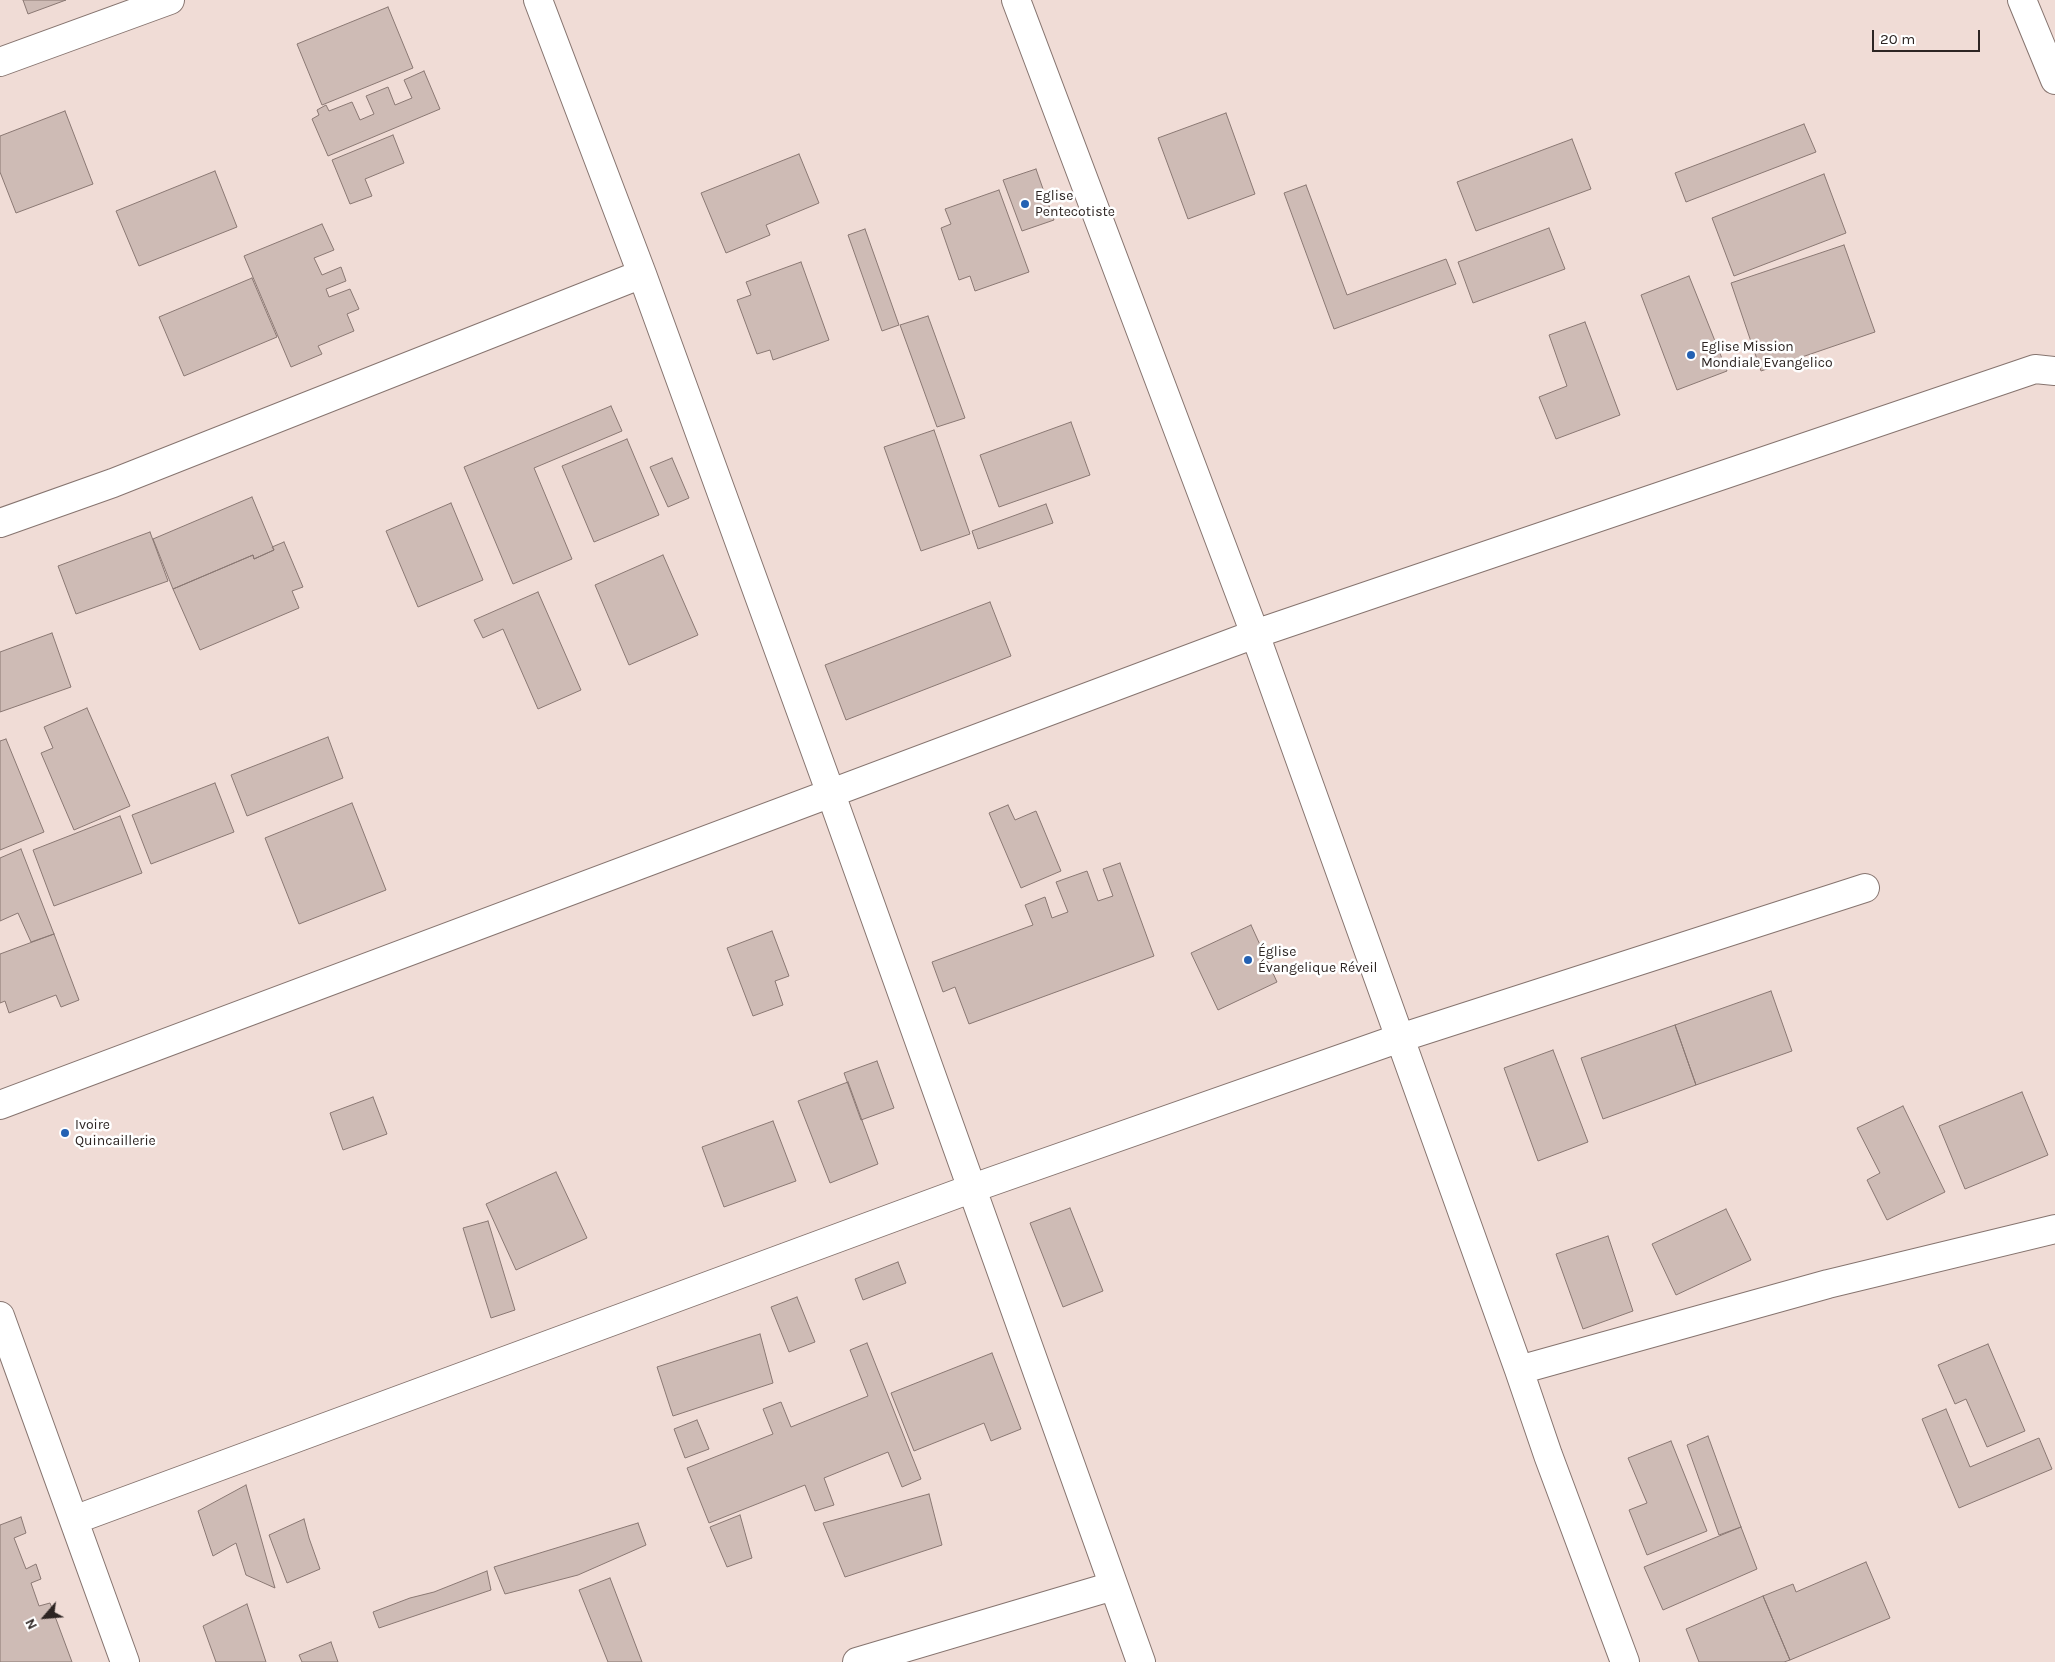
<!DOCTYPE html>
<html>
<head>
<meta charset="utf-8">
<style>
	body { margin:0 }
	#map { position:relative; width:2055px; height:1662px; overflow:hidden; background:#f0dcd6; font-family:Karla,sans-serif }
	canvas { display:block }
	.north { position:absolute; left:20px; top:1592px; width:50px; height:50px; -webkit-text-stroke:4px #fff; paint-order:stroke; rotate:243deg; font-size:14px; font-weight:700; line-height:20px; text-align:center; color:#2d2523 }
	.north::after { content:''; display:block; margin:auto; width:18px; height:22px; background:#2d2523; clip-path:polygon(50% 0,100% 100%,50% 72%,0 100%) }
	.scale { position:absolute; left:1872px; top:30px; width:108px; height:22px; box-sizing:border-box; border:2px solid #2d2523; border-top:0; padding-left:6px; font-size:15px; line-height:18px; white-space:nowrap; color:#2d2523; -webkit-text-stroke:4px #fff; paint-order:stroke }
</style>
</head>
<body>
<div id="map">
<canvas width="2055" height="1662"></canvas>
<div class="north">N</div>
<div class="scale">20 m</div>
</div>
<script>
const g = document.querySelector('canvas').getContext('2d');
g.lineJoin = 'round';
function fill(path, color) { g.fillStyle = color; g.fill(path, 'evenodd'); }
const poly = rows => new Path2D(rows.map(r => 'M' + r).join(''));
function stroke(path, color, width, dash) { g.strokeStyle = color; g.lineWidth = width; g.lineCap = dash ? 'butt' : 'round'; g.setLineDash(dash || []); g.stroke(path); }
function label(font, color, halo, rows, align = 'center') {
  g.font = font + ' Karla,sans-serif'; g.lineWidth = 5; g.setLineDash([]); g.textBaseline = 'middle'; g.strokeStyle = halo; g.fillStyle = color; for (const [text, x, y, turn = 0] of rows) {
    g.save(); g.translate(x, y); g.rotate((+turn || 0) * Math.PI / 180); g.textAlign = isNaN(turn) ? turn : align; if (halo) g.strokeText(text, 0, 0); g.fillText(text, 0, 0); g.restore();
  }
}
const building = poly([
	[23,0,66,0,28,14,23,0],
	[388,7,413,68,322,105,297,44,388,7],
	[424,71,440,109,328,156,312,119,319,115,317,110,326,105,329,111,352,102,360,120,374,114,366,96,388,87,395,105,412,98,404,80,424,71],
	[65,111,93,184,16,213,0,172,0,136,65,111],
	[1226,113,1255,194,1188,219,1158,138,1226,113],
	[1804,124,1816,152,1686,202,1675,173,1804,124],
	[393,135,404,163,365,179,372,196,350,204,332,160,393,135],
	[1572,139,1591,189,1476,231,1457,182,1572,139],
	[799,154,819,203,766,225,770,235,726,253,701,193,799,154],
	[1036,169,1054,220,1022,231,1003,180,1036,169],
	[215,171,237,227,139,266,116,211,215,171],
	[1824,174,1846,233,1734,276,1712,218,1824,174],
	[1306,185,1347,295,1446,259,1456,284,1334,329,1284,193,1306,185],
	[999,190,1029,272,975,291,970,276,959,280,941,228,951,224,945,209,999,190],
	[322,224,334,250,314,258,322,275,341,267,346,281,326,289,329,297,350,289,359,309,347,314,354,331,318,346,322,354,291,367,244,256,322,224],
	[1549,228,1565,269,1473,303,1458,262,1549,228],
	[865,229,899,325,882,331,848,235,865,229],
	[1844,245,1875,332,1761,371,1731,283,1844,245],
	[801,262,829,340,773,360,770,350,757,354,737,300,751,295,746,282,801,262],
	[1689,276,1727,371,1677,390,1641,295,1689,276],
	[252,278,277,337,184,376,159,317,252,278],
	[928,316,965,418,937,427,900,325,928,316],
	[1585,322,1620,415,1556,439,1539,397,1567,386,1549,335,1585,322],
	[611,406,622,431,534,468,572,559,513,584,464,467,611,406],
	[1071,422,1090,475,999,507,980,455,1071,422],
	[934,430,970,534,921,551,884,447,934,430],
	[627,439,659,515,594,542,562,466,627,439],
	[672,458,689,498,668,507,650,467,672,458],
	[252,497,274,550,254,559,253,555,173,589,153,539,252,497],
	[451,503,483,580,418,607,386,531,451,503],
	[1046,504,1053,523,978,549,972,531,1046,504],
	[150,532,168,581,76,614,58,566,150,532],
	[284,542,303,587,292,591,299,608,200,650,173,589,253,555,254,559,274,550,272,547,284,542],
	[663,555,698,635,629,665,595,585,663,555],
	[538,592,581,690,538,709,503,629,483,638,474,620,538,592],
	[990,602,1011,656,846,720,825,665,990,602],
	[52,633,71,687,0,712,0,652,52,633],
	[87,708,130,806,74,830,41,753,53,748,44,727,87,708],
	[328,737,343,778,247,816,231,775,328,737],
	[6,739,44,832,0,850,0,741,6,739],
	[215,783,234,832,151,864,132,815,215,783],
	[352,803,386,890,299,924,265,838,352,803],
	[1008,805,1015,820,1036,811,1061,871,1021,888,989,813,1008,805],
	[120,816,142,873,54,906,33,850,120,816],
	[21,849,54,934,31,942,18,913,0,921,0,858,21,849],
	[1120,863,1154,956,969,1024,955,987,943,992,932,962,1033,925,1025,905,1045,897,1052,918,1068,912,1056,882,1087,871,1098,901,1113,896,1103,869,1120,863],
	[1251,925,1277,982,1218,1010,1191,953,1251,925],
	[772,931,789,976,775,981,783,1005,753,1016,727,948,772,931],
	[54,934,79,1000,61,1007,56,995,9,1013,5,1001,0,1003,0,954,54,934],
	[1771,991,1792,1051,1696,1085,1675,1025,1771,991],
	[1675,1025,1696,1085,1603,1119,1581,1058,1675,1025],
	[1553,1050,1588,1142,1538,1161,1504,1068,1553,1050],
	[877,1061,894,1108,861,1120,844,1073,877,1061],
	[848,1082,878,1164,830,1183,798,1101,848,1082],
	[2022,1092,2048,1155,1965,1189,1939,1126,2022,1092],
	[373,1097,387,1134,343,1150,330,1113,373,1097],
	[1903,1106,1945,1192,1887,1220,1867,1180,1880,1173,1857,1128,1903,1106],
	[773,1121,796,1181,724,1207,702,1147,773,1121],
	[556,1172,587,1238,516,1270,486,1204,556,1172],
	[1070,1208,1103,1291,1063,1307,1030,1223,1070,1208],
	[1726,1209,1751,1260,1676,1295,1652,1244,1726,1209],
	[488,1221,515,1310,491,1318,463,1228,488,1221],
	[1608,1236,1633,1311,1583,1329,1556,1254,1608,1236],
	[898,1262,906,1283,863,1300,855,1279,898,1262],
	[797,1297,815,1342,789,1352,771,1307,797,1297],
	[760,1334,773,1383,673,1416,657,1367,760,1334],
	[867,1343,921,1479,902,1487,888,1452,824,1478,834,1505,815,1511,805,1485,709,1523,687,1468,773,1434,763,1409,781,1402,791,1427,868,1396,850,1350,867,1343],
	[1988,1344,2025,1431,1987,1447,1966,1399,1955,1404,1938,1365,1988,1344],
	[992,1353,1021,1429,991,1441,984,1423,914,1451,891,1393,992,1353],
	[1946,1409,1970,1467,2039,1438,2052,1469,1959,1508,1922,1419,1946,1409],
	[697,1420,709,1449,685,1458,674,1429,697,1420],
	[1708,1436,1741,1527,1719,1535,1687,1445,1708,1436],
	[1671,1441,1707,1531,1647,1555,1629,1510,1647,1503,1628,1458,1671,1441],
	[246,1485,275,1588,246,1575,236,1543,213,1556,198,1511,246,1485],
	[929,1494,942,1545,845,1577,823,1523,929,1494],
	[740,1515,752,1558,727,1567,710,1527,740,1515],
	[21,1517,26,1533,14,1538,26,1569,36,1564,41,1579,31,1583,39,1606,50,1603,72,1662,0,1662,0,1525,21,1517],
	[304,1519,309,1538,320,1569,287,1583,269,1535,304,1519],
	[638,1523,646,1545,578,1575,505,1594,494,1567,638,1523],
	[1741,1527,1757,1569,1663,1610,1644,1567,1741,1527],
	[1866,1562,1890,1618,1790,1660,1763,1596,1793,1584,1796,1592,1866,1562],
	[487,1571,491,1590,379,1628,373,1612,410,1598,434,1592,487,1571],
	[610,1578,642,1662,608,1662,579,1590,610,1578],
	[1763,1596,1790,1660,1784,1662,1699,1662,1686,1629,1763,1596],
	[247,1604,266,1662,216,1662,203,1626,247,1604],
	[331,1642,338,1662,302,1662,299,1655,331,1642]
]);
fill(building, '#cebbb5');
stroke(building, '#8a7873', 1);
const minor = poly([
	[538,0,642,274,831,794,1141,1662],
	[1016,0,1255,634,1519,1370,1548,1455,1625,1662],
	[2022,0,2055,80],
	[0,62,170,0],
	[0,523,113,483,642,274],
	[0,1105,1255,634,2035,369,2055,371],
	[0,1316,125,1662],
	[1519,1370,1828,1284,2055,1229],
	[74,1520,973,1188,1400,1038,1865,888],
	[857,1662,1113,1586]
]);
stroke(minor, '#86746f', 30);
stroke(minor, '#fff', 28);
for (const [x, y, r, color] of [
	[1025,204,5,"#2361b3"],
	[1691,355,5,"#2361b3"],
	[1248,960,5,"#2361b3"],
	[65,1133,5,"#2361b3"]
]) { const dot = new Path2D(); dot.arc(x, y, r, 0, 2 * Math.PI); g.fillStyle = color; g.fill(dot); stroke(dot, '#fff', 2); }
label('14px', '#2d2523', '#fff', [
	["Eglise",1035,196],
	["Pentecotiste",1035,212],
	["Eglise Mission",1701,347],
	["Mondiale Evangelico",1701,363],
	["Église",1258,952],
	["Évangelique Réveil",1258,968],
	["Ivoire",75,1125],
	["Quincaillerie",75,1141]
], 'left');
</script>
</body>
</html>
